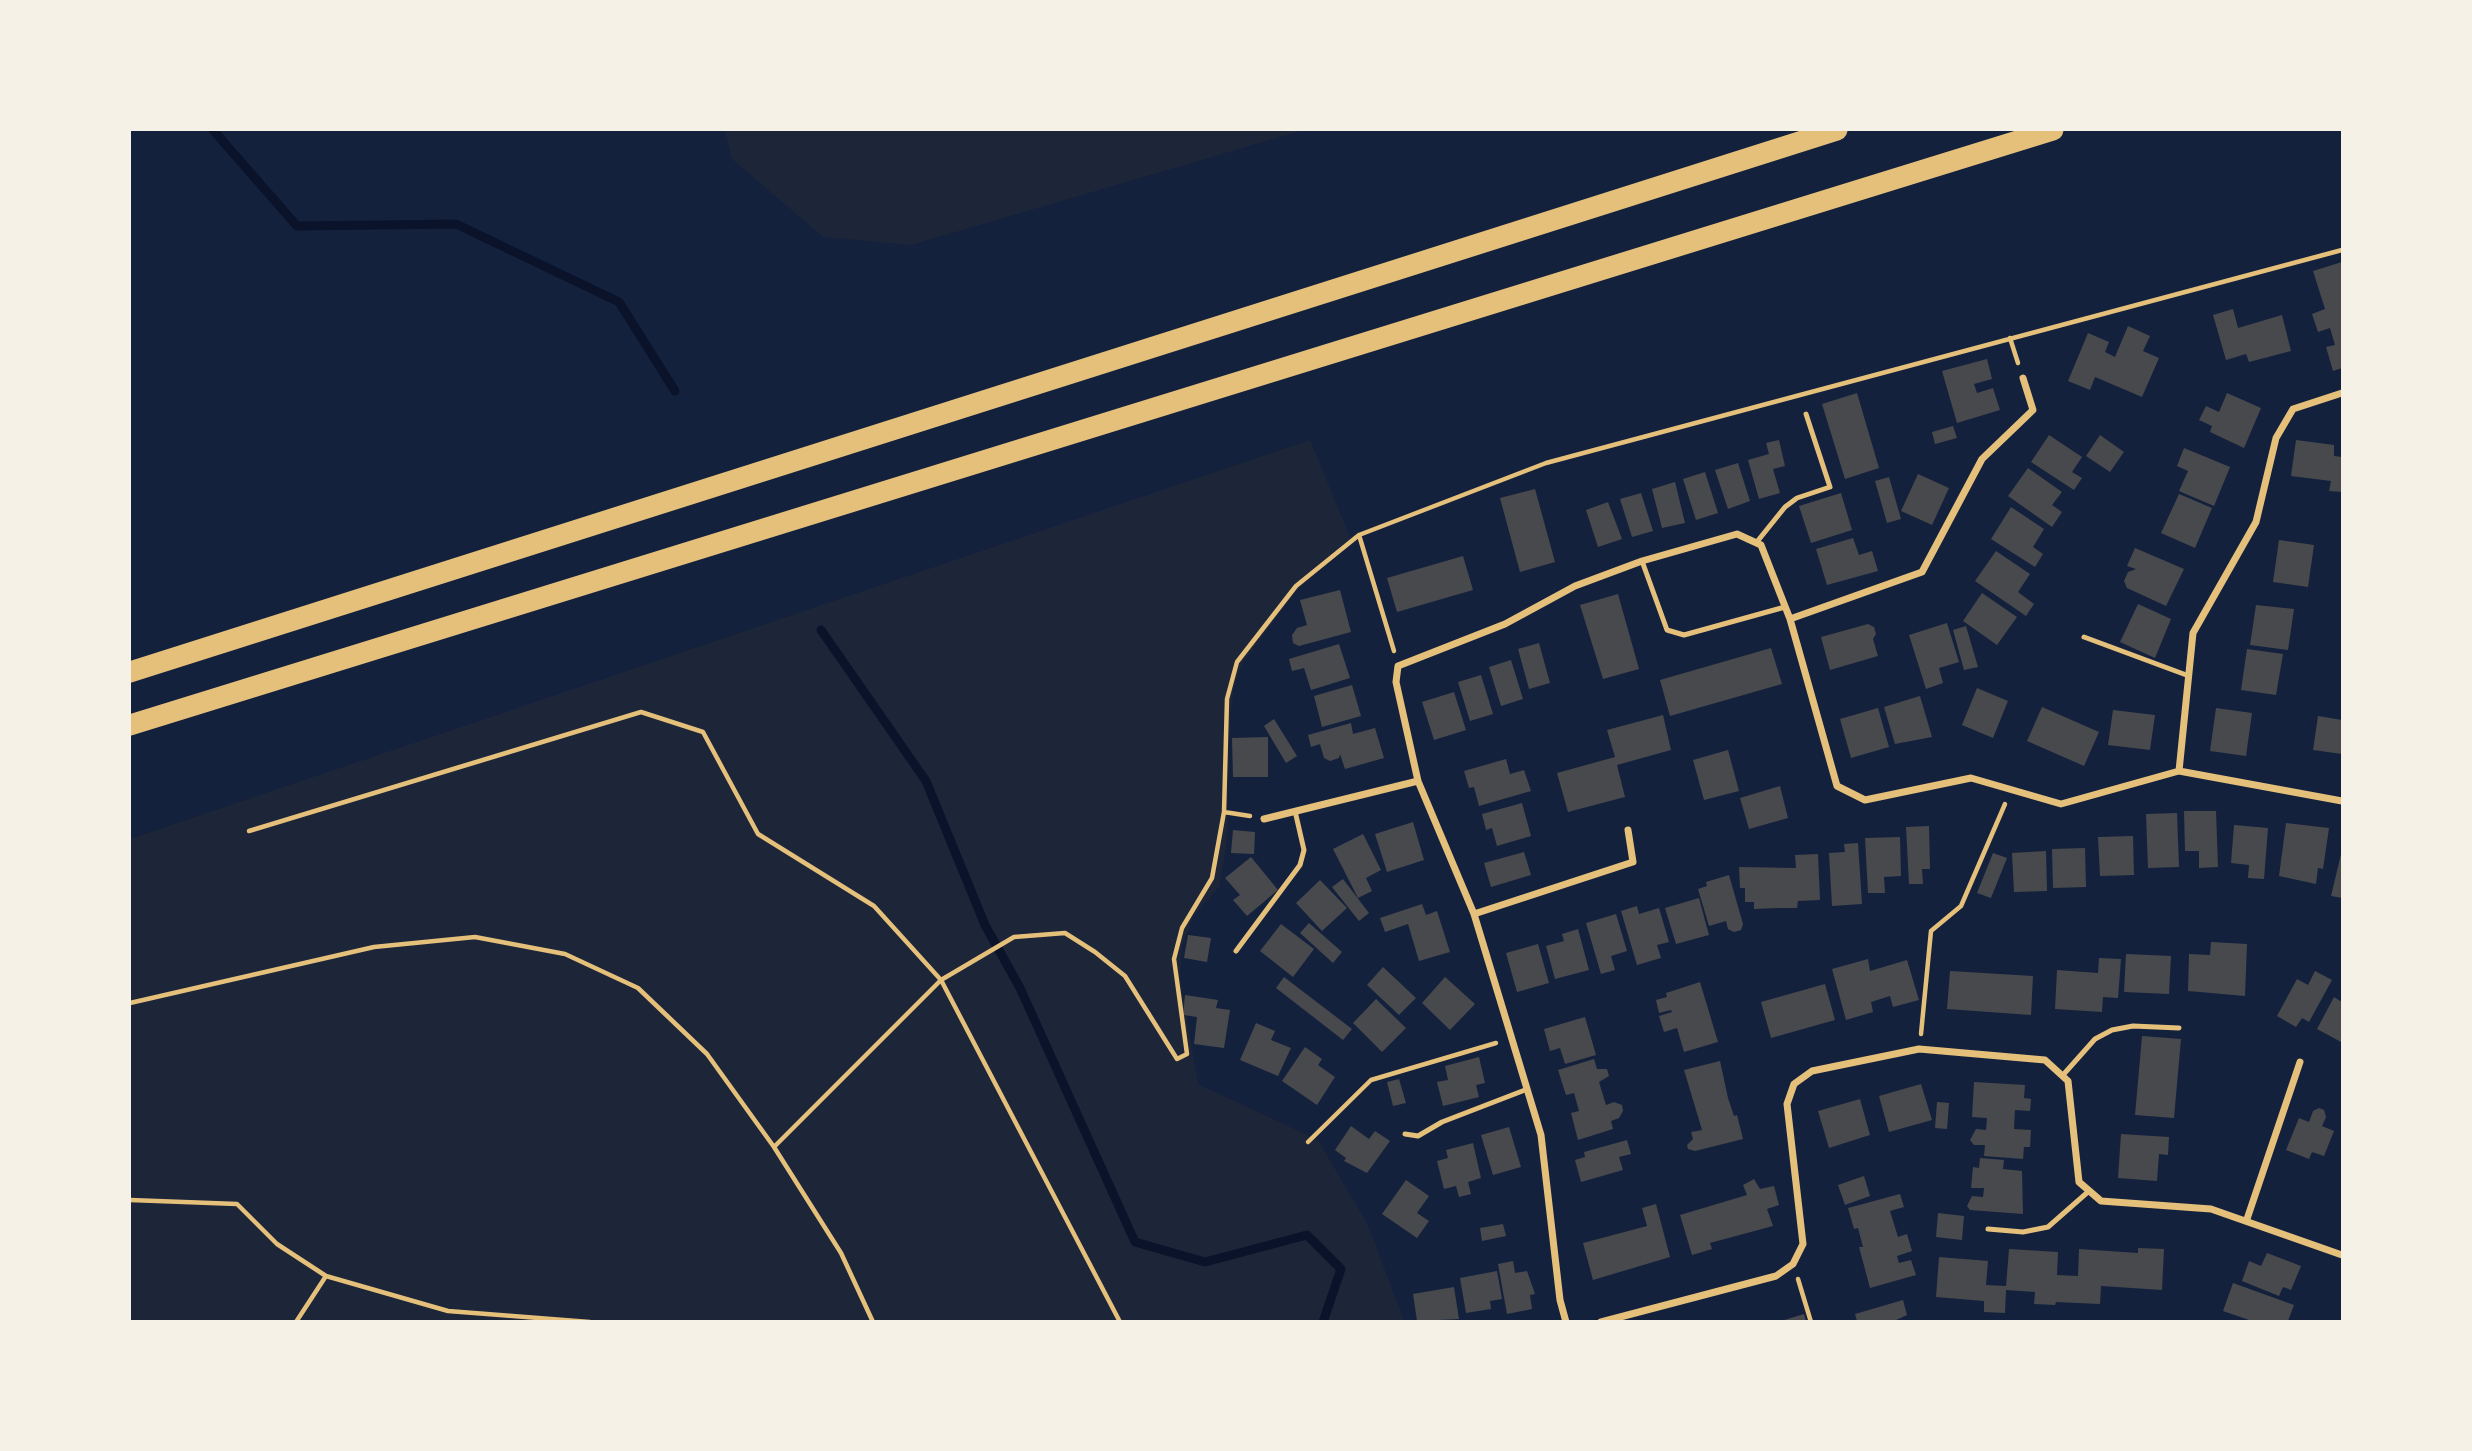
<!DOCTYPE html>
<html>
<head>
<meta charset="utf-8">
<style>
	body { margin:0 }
	#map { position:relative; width:2472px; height:1451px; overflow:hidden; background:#14213d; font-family:Ubuntu,sans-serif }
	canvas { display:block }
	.frame { position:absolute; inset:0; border:131px solid #f6f1e7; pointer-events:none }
</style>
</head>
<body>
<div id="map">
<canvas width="2472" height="1451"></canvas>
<div class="frame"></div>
</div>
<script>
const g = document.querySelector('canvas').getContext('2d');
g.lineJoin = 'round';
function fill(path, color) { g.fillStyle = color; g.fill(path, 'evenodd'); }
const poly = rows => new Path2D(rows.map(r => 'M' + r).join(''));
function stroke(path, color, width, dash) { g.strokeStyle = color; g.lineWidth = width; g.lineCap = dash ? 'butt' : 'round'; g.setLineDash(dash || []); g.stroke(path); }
fill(poly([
	[725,130,1304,130,911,245,823,237,732,159],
	[1310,440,1352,542,1296,591,1242,664,1234,687,1230,721,1227,842,1219,887,1193,917,1182,947,1180,978,1198,1084,1318,1140,1368,1225,1404,1321,130,1321,130,839]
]), '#1d2539');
stroke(poly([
	[213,130,297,226,456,224,619,302,675,391],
	[821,630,926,781,985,925,1020,988,1135,1242,1205,1262,1307,1235,1341,1269,1323,1322]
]), '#0b132b', 9);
fill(poly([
	[2342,262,2342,368,2333,371,2326,347,2335,345,2330,328,2318,332,2312,314,2325,309,2313,271],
	[2233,309,2238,328,2282,315,2291,351,2249,362,2246,354,2226,360,2213,315],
	[2128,326,2150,336,2143,351,2159,358,2142,397,2095,377,2090,390,2068,381,2088,333,2109,342,2105,352,2115,357],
	[1987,359,1992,379,1974,384,1977,393,1993,388,2000,410,1957,423,1942,371],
	[1857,393,1879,468,1845,479,1822,404],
	[2227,393,2261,408,2244,448,2210,432,2212,426,2199,420,2206,406,2219,412],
	[1953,426,1957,438,1935,444,1932,432],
	[2049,435,2082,457,2072,472,2082,478,2074,490,2031,462],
	[2100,435,2124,452,2110,472,2086,456],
	[1779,440,1785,466,1773,469,1780,493,1759,499,1748,460,1769,454,1766,443],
	[2296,440,2334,445,2334,456,2342,457,2342,492,2329,491,2331,481,2291,476],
	[2184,448,2230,467,2214,506,2179,491,2188,471,2177,466],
	[1738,463,1750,501,1728,509,1715,470],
	[2028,468,2062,492,2052,505,2062,512,2052,527,2008,496],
	[1705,472,1718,513,1696,520,1683,479],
	[1918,474,1949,488,1932,525,1901,511],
	[1889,477,1901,519,1887,523,1875,481],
	[1675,482,1685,523,1662,528,1652,489],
	[1535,489,1555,562,1520,572,1500,498],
	[1641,493,1653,531,1632,537,1620,499],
	[1841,493,1852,530,1811,543,1799,506],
	[2179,494,2212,508,2195,548,2161,533],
	[1608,502,1622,539,1598,547,1586,510],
	[2011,507,2044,529,2033,547,2043,554,2035,567,1991,539],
	[1853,538,1859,555,1872,551,1878,571,1827,585,1816,549],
	[2279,540,2314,545,2308,587,2273,582],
	[2135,548,2184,569,2166,606,2127,588,2124,581,2128,572,2136,569,2127,566],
	[1996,551,2030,574,2018,592,2034,604,2026,616,1975,581],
	[1463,556,1473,590,1397,612,1387,578],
	[1340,590,1351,632,1299,646,1293,643,1292,635,1297,628,1307,625,1300,600],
	[1982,593,2017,617,1997,645,1963,621],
	[1618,594,1639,669,1603,679,1580,605],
	[2138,604,2171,619,2155,658,2120,642],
	[2256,605,2294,609,2288,650,2250,645],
	[1947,623,1959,662,1939,668,1943,683,1926,689,1909,635],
	[1868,624,1874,627,1876,634,1873,639,1878,656,1830,670,1821,637],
	[1966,626,1978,667,1964,670,1953,630],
	[1539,643,1550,683,1529,689,1518,649],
	[1339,644,1350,678,1311,690,1304,668,1292,671,1289,659],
	[1771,648,1782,684,1670,716,1660,680],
	[2247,649,2283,654,2276,695,2241,690],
	[1511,660,1523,699,1501,706,1489,667],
	[1481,675,1493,714,1470,721,1458,682],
	[1352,685,1361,716,1322,727,1314,696],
	[1977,688,2008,701,1993,738,1962,725],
	[1454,692,1466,730,1434,740,1422,702],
	[1920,696,1932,737,1895,744,1884,707],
	[2042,707,2099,732,2084,766,2027,741],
	[1878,708,1889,747,1851,758,1840,719],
	[2216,708,2252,713,2246,756,2210,751],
	[2113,710,2155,715,2150,750,2108,745],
	[1663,715,1671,750,1617,765,1625,797,1568,812,1557,773,1615,757,1607,730],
	[2318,716,2342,720,2342,754,2313,750],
	[1274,719,1297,756,1286,763,1264,726],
	[1351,723,1353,734,1375,728,1384,758,1345,769,1340,754,1339,758,1330,761,1324,758,1320,744,1311,747,1308,735],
	[1268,737,1268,777,1233,777,1232,738],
	[1728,750,1739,791,1704,800,1693,760],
	[1506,759,1510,774,1524,770,1531,791,1479,806,1474,787,1469,788,1464,771],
	[1780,786,1788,818,1749,829,1740,798],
	[1522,803,1531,836,1497,846,1492,828,1486,830,1482,814],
	[2184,811,2216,811,2218,867,2199,868,2199,851,2185,851],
	[2177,813,2179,867,2148,868,2146,814],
	[1413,822,1424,860,1387,872,1375,834],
	[2286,823,2329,828,2323,869,2318,868,2316,884,2279,876],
	[2234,825,2268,828,2264,879,2248,878,2249,865,2231,863],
	[1929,826,1930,869,1922,869,1923,884,1909,884,1906,827],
	[1233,830,1255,832,1254,854,1231,853],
	[1363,834,1381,870,1366,878,1372,891,1358,898,1333,849],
	[2133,836,2134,875,2100,876,2098,837],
	[1900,837,1901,876,1884,877,1885,893,1868,893,1865,838],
	[1858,843,1862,904,1832,906,1829,853,1845,852,1844,844],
	[2085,848,2086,887,2053,888,2052,849],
	[2342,850,2342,898,2331,896],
	[2046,851,2047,891,2014,892,2012,853],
	[1524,852,1531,875,1491,887,1484,863],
	[1993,853,2007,858,1991,898,1977,893],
	[1818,854,1820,900,1798,901,1797,908,1779,908,1754,909,1754,902,1745,902,1745,888,1740,888,1739,867,1796,868,1795,855],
	[1251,857,1278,890,1247,916,1233,900,1240,895,1225,878],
	[1729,875,1743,924,1741,930,1734,932,1728,929,1726,921,1709,926,1698,889,1707,886,1706,882],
	[1343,879,1369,913,1359,921,1332,887],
	[1320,880,1347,908,1322,931,1296,903],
	[1699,898,1709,935,1676,944,1665,908],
	[1422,904,1426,915,1437,911,1450,952,1419,961,1408,924,1385,932,1380,918],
	[1637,906,1639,914,1659,908,1669,942,1657,945,1661,958,1637,965,1621,911],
	[1616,914,1627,951,1611,956,1615,970,1601,974,1586,923],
	[1309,923,1342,952,1333,963,1300,933],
	[1281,924,1314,949,1293,977,1260,951],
	[1578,929,1589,970,1555,979,1546,946,1564,941,1562,934],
	[1188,935,1211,938,1207,962,1184,958],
	[2211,942,2247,944,2245,996,2188,991,2189,954,2210,955],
	[1538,944,1549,983,1517,992,1506,953],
	[2126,954,2171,956,2169,994,2124,992],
	[2099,958,2121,959,2118,998,2103,997,2102,1012,2055,1009,2057,970,2098,973],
	[1868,959,1870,971,1907,960,1919,1000,1893,1007,1890,996,1871,1002,1873,1012,1846,1020,1832,969],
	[1383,967,1416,998,1399,1015,1367,985],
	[1950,971,2033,976,2031,1015,1947,1009],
	[2315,971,2332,980,2309,1022,2302,1018,2296,1027,2277,1016,2297,979,2308,985],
	[1284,977,1352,1029,1343,1040,1276,988],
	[1445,977,1475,1004,1450,1030,1422,1003],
	[1700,982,1718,1042,1684,1052,1677,1028,1664,1032,1659,1016,1672,1012,1671,1010,1659,1013,1656,1000,1667,997,1666,993],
	[1825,984,1835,1020,1771,1038,1761,1002],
	[1185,995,1218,1000,1216,1008,1230,1010,1224,1048,1194,1044,1197,1017,1183,1015],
	[2334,997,2342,1002,2341,1042,2317,1029],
	[1376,999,1406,1028,1382,1052,1353,1023],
	[1585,1017,1596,1055,1565,1064,1560,1048,1550,1051,1544,1029],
	[1256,1023,1275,1031,1271,1040,1291,1048,1278,1076,1240,1060],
	[2142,1036,2181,1039,2174,1118,2135,1115],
	[1305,1047,1322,1059,1318,1065,1335,1077,1317,1105,1282,1081],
	[1479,1057,1485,1083,1476,1085,1479,1097,1443,1106,1437,1082,1448,1080,1445,1066],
	[1594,1059,1597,1069,1607,1069,1609,1076,1599,1082,1606,1105,1614,1102,1622,1105,1623,1111,1619,1118,1611,1121,1613,1129,1578,1140,1571,1113,1579,1111,1574,1093,1566,1095,1558,1070],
	[1720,1061,1728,1098,1734,1116,1737,1115,1743,1139,1695,1151,1688,1149,1687,1145,1693,1139,1691,1132,1702,1130,1684,1070],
	[1399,1079,1406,1103,1393,1106,1387,1082],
	[1974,1082,2025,1085,2024,1098,2031,1099,2030,1111,2015,1110,2014,1129,2031,1130,2030,1147,2024,1147,2023,1159,1984,1156,1985,1145,1974,1145,1970,1140,1976,1129,1986,1130,1987,1118,1972,1117],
	[1921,1084,1932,1120,1889,1132,1879,1096],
	[1860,1099,1870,1135,1829,1148,1818,1111],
	[1937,1102,1949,1103,1947,1129,1935,1128],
	[2319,1108,2324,1110,2326,1117,2322,1126,2334,1131,2324,1156,2312,1152,2309,1159,2286,1150,2299,1118,2309,1122,2313,1111],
	[1351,1126,1369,1139,1375,1131,1390,1141,1367,1173,1344,1161,1346,1158,1335,1150],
	[1509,1127,1521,1167,1493,1175,1481,1135],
	[2121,1134,2169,1137,2168,1155,2159,1154,2157,1181,2118,1178],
	[1627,1140,1631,1154,1619,1157,1623,1170,1581,1182,1575,1160,1585,1157,1584,1152],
	[1473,1143,1481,1178,1468,1182,1471,1194,1459,1197,1456,1186,1444,1189,1437,1161,1448,1158,1446,1150],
	[1980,1158,2004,1160,2003,1169,2022,1171,2023,1214,1970,1210,1967,1206,1972,1196,1983,1197,1984,1188,1971,1188,1973,1167,1979,1168],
	[1864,1176,1870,1196,1845,1205,1838,1185],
	[1754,1179,1760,1189,1774,1186,1779,1205,1767,1209,1773,1226,1710,1243,1712,1249,1692,1255,1680,1215,1747,1195,1743,1185],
	[1406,1180,1429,1196,1417,1213,1429,1221,1417,1238,1382,1214],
	[1900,1194,1904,1207,1890,1211,1898,1237,1907,1234,1912,1251,1897,1256,1899,1263,1911,1260,1916,1275,1870,1288,1859,1247,1863,1247,1858,1228,1854,1229,1848,1208],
	[1656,1204,1670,1257,1593,1280,1583,1243,1647,1226,1642,1208],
	[1938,1213,1964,1216,1962,1240,1936,1237],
	[1503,1224,1506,1236,1482,1241,1480,1228],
	[2138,1248,2164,1249,2162,1290,2101,1286,2100,1304,2056,1302,2055,1305,2034,1304,2035,1292,2006,1290,2005,1313,1984,1312,1984,1301,1936,1297,1939,1257,1988,1261,1986,1285,2006,1286,2009,1249,2058,1252,2057,1275,2078,1276,2079,1249,2138,1253],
	[2267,1253,2301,1266,2291,1290,2283,1287,2279,1296,2242,1281,2249,1261,2261,1266],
	[1513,1261,1515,1273,1527,1271,1535,1294,1530,1295,1532,1309,1507,1314,1498,1264],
	[1497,1271,1502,1299,1490,1301,1491,1309,1466,1313,1460,1278],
	[2233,1283,2294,1305,2288,1321,2252,1321,2223,1311],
	[1454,1287,1459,1319,1417,1321,1413,1294],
	[1903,1300,1907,1315,1894,1321,1857,1321,1855,1314],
	[1804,1314,1806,1321,1781,1321]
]), '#48494c');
stroke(poly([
	[2010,338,2018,363],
	[1359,535,1394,651],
	[1224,812,1250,816],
	[249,831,641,712,703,732,758,834,874,906,941,980,1120,1322],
	[130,1003,374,947,475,937,565,954,638,988,707,1054,774,1147,841,1253,873,1322],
	[1921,1034,1931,931,1961,906,2005,804],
	[1308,1142,1371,1080,1496,1043],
	[774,1147,941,980,1014,937,1065,933,1095,952,1125,976,1177,1059,1187,1054,1174,959,1182,928,1212,878,1224,812,1227,699,1237,662,1296,586,1359,535,1546,463,2342,250],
	[130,1200,237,1204,277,1244,326,1276,296,1322],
	[326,1276,448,1311,590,1322],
	[1798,1279,1811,1322]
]), '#e5c07b', 4.5);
stroke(poly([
	[1756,543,1785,507,1797,498,1830,487,1806,414],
	[1642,561,1667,630,1684,635,1785,607],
	[2084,637,2189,676],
	[1236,951,1300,865,1304,850,1295,811],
	[2063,1075,2095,1039,2112,1030,2133,1026,2179,1028],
	[1405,1134,1418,1136,1442,1122,1525,1090],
	[1988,1229,2023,1232,2048,1227,2089,1191]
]), '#e5c07b', 5);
stroke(poly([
	[1790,619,1922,572,1982,459,2033,410,2023,378],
	[2179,771,2193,633,2256,522,2276,438,2293,409,2342,393],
	[1264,819,1418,781],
	[1474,914,1633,862,1628,830],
	[2247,1219,2300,1062],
	[1566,1322,1560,1300,1541,1135,1474,914,1418,781,1396,682,1398,666,1505,624,1575,586,1642,561,1737,534,1761,545,1790,619,1837,786,1865,800,1971,778,2061,804,2179,771,2342,801],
	[1601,1322,1776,1276,1793,1264,1803,1244,1787,1104,1794,1084,1812,1071,1919,1049,2045,1060,2068,1081,2079,1182,2101,1201,2211,1209,2342,1255]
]), '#e5c07b', 7);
stroke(poly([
	[130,672,1837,130],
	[130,725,2053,130]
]), '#e5c07b', 21);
</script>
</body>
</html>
